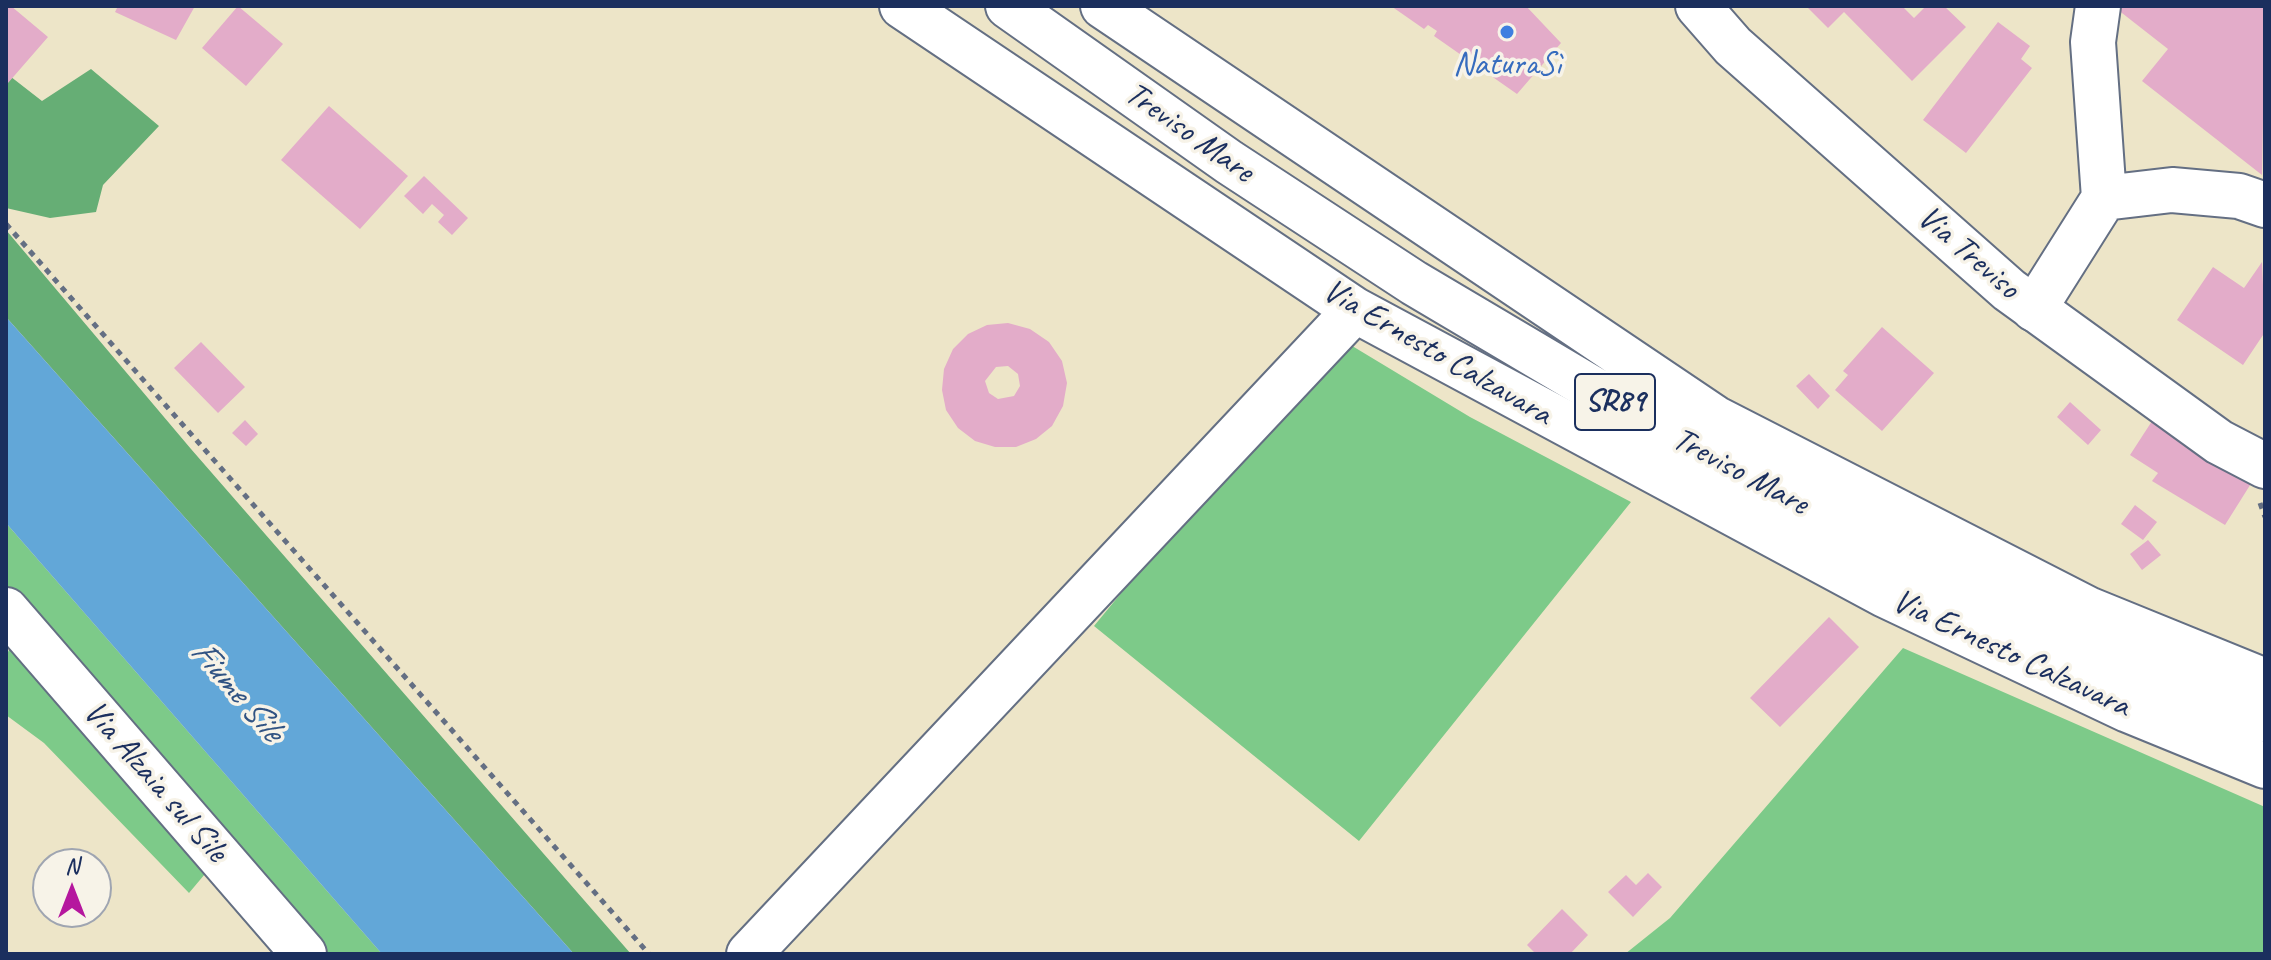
<!DOCTYPE html>
<html>
<head>
<meta charset="utf-8">
<style>
	body { margin:0 }
	#map { position:relative; width:2271px; height:960px; overflow:hidden; background:#ede5c8; font-family:Caveat,sans-serif }
	canvas { display:block }
	.frame { position:absolute; inset:0; border:8px solid #1b2f5e; pointer-events:none }
	.north { position:absolute; left:32px; top:848px; width:80px; height:80px; box-sizing:border-box; background:#f7f3e8; border:2px solid #9fa5b1; border-radius:50%; rotate:0deg; font-size:22px; font-weight:700; line-height:32px; text-align:center; color:#1b2f5e }
	.north::after { content:''; display:block; margin:auto; width:28px; height:36px; background:#b5179e; clip-path:polygon(50% 0,100% 100%,50% 72%,0 100%) }
</style>
</head>
<body>
<div id="map">
<canvas width="2271" height="960"></canvas>
<div class="frame"></div>
<div class="north">N</div>
</div>
<script>
const g = document.querySelector('canvas').getContext('2d');
g.lineJoin = 'round';
function fill(path, color) { g.fillStyle = color; g.fill(path, 'evenodd'); }
const poly = rows => new Path2D(rows.map(r => 'M' + r).join(''));
function stroke(path, color, width, dash) { g.strokeStyle = color; g.lineWidth = width; g.lineCap = dash ? 'butt' : 'round'; g.setLineDash(dash || []); g.stroke(path); }
function label(font, color, halo, rows, align = 'center') {
  g.font = font + ' Caveat,sans-serif'; g.lineWidth = 7; g.setLineDash([]); g.textBaseline = 'middle'; g.strokeStyle = halo; g.fillStyle = color; for (const [text, x, y, turn = 0] of rows) {
    g.save(); g.translate(x, y); g.rotate((+turn || 0) * Math.PI / 180); g.textAlign = isNaN(turn) ? turn : align; if (halo) g.strokeText(text, 0, 0); g.fillText(text, 0, 0); g.restore();
  }
}
fill(poly([
	[1334,335,1470,417,1631,502,1359,841,1094,626],
	[6,523,382,954,283,954,210,868,189,893,44,743,6,715,6,656,16,636,6,625],
	[1903,648,2265,807,2265,954,1625,954,1670,918]
]), '#7dca89');
fill(poly([
	[91,69,159,126,103,185,96,212,50,218,6,208,6,73,42,101],
	[6,230,191,449,631,954,574,954,6,317]
]), '#66ae75');
fill(poly([
	[6,317,574,954,382,954,6,523]
]), '#62a7d8');
fill(poly([
	[6,6,11,6,48,37,8,83],
	[118,6,195,6,176,40,115,12],
	[238,6,283,44,246,86,202,48],
	[1391,6,1526,6,1561,43,1517,94,1434,36,1437,31,1428,25,1424,29],
	[1806,6,1902,6,1914,18,1926,6,1944,6,1966,27,1912,81,1844,12,1828,28],
	[2113,6,2265,6,2262,175,2142,81,2168,49],
	[1998,22,2030,46,2021,59,2032,68,1966,153,1923,120],
	[329,106,408,176,360,229,281,160],
	[424,176,468,218,452,235,438,222,444,215,432,204,423,214,404,196],
	[2262,262,2265,332,2243,365,2177,320,2213,267,2244,288],
	[1008,323,1030,329,1049,342,1062,361,1067,383,1063,406,1052,426,1036,439,1016,447,995,447,975,441,958,428,946,410,942,390,944,369,953,349,968,334,987,325],
	[1008,366,1018,374,1020,386,1014,396,998,399,989,393,985,381,996,367],
	[1882,327,1934,373,1882,431,1835,390,1848,375,1843,371],
	[201,342,245,387,218,413,174,368],
	[1809,374,1830,396,1818,409,1796,386],
	[2070,402,2101,430,2088,445,2057,417],
	[2154,418,2252,482,2225,525,2152,481,2158,473,2130,455],
	[245,420,258,434,246,446,232,433],
	[2135,505,2157,522,2143,540,2121,524],
	[2148,540,2161,555,2142,570,2130,554],
	[1829,617,1859,647,1780,727,1750,698],
	[1648,873,1662,887,1633,917,1608,892,1626,875,1636,885],
	[1562,909,1588,935,1570,954,1536,954,1527,945]
]), '#e3acc9');
const minor = poly([
	[902,6,1355,310,1885,595,2128,710,2265,766],
	[2104,198,2172,190,2239,196,2265,205],
	[2034,309,2104,198,2093,42,2098,6],
	[6,610,304,954],
	[749,954,1355,310]
]);
const major = poly([
	[1698,6,1733,46,2009,290,2219,442,2265,466]
]);
const highway = poly([
	[1008,6,1229,162,1414,283,1684,443,2063,642,2265,720],
	[1103,6,1715,418,2090,610,2265,681]
]);
stroke(minor, '#646f83', 48);
stroke(major, '#646f83', 48);
stroke(highway, '#646f83', 48);
stroke(poly([
	[6,224,649,954],
	[2260,503,2265,517]
]), '#646f83', 5, [6, 6]);
stroke(minor, '#fff', 44);
stroke(major, '#fff', 44);
stroke(highway, '#fff', 44);
for (const [x, y, r, color] of [
	[1507,32,8,"#3f7fe0"]
]) { const dot = new Path2D(); dot.arc(x, y, r, 0, 2 * Math.PI); g.fillStyle = color; g.fill(dot); stroke(dot, '#f7f3e8', 3); }
for (const [x, y, w] of [
	[1615,402,80]
]) { const box = new Path2D(); box.roundRect(x - w / 2, y - 28, w, 56, 6); g.fillStyle = '#f7f3e8'; g.fill(box); stroke(box, '#1b2f5e', 2); }
label('bold 32px', '#1b2f5e', null, [
	["SR89",1615,402]
]);
label('34px', '#366cbe', '#f7f3e8', [
	["NaturaSì",1507,65]
]);
label('34px', '#1b2f5e', '#f7f3e8', [
	["Treviso Mare",1189,133,35],
	["Via Treviso",1968,253,41],
	["Via Ernesto Calzavara",1437,353,30],
	["Treviso Mare",1740,472,28],
	["Via Ernesto Calzavara",2011,654,25],
	["Via Alzaia sul Sile",155,782,49]
]);
label('italic 36px', '#305383', '#f7f3e8', [
	["Fiume Sile",236,691,49]
]);
</script>
</body>
</html>
